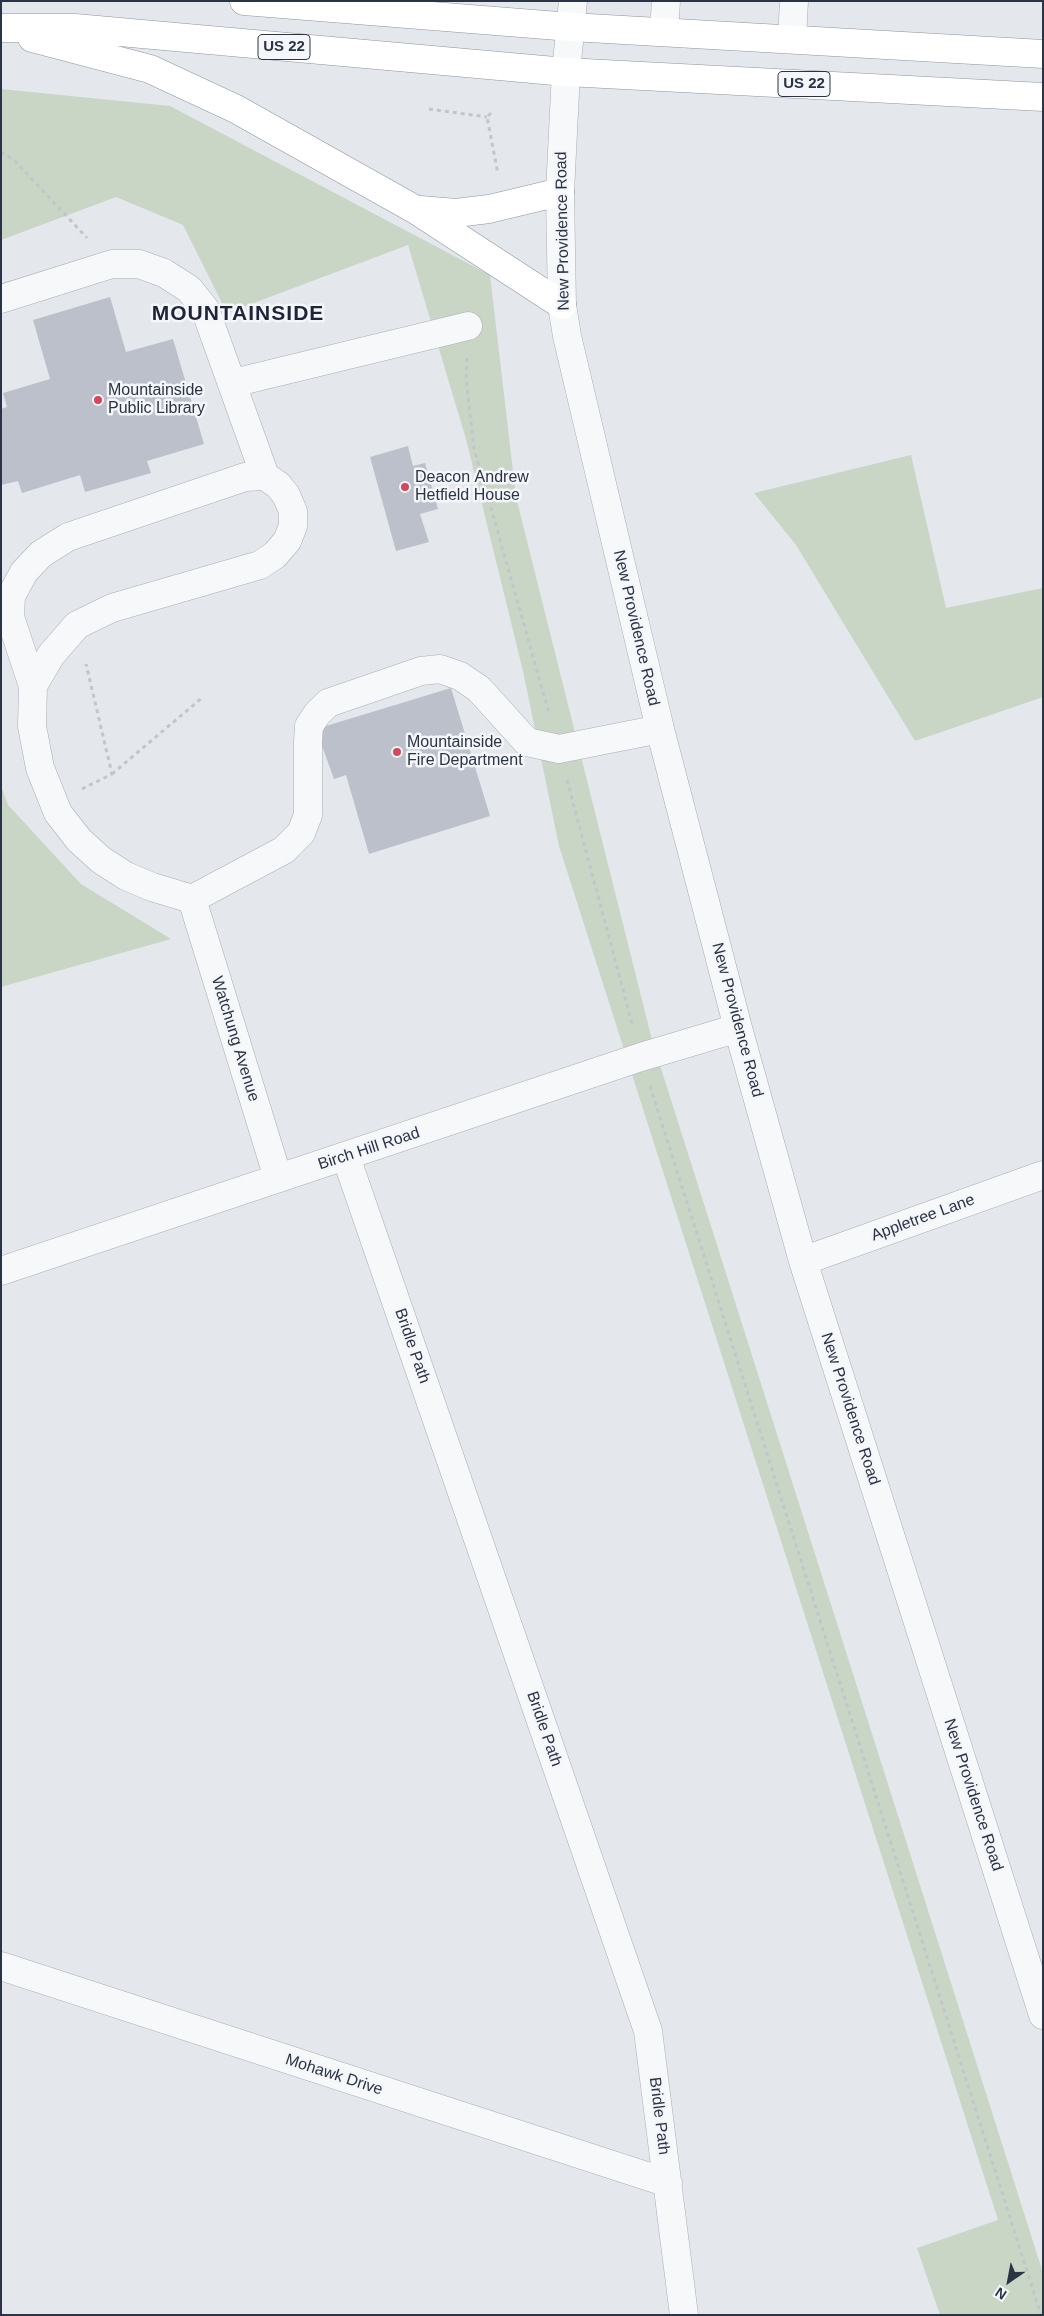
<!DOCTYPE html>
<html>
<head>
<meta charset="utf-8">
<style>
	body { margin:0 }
	#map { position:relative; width:1044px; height:2316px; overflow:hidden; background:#e4e7ec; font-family:Helvetica,sans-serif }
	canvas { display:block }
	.frame { position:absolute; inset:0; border:2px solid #2b3445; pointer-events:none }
	.north { position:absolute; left:984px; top:2256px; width:50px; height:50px; -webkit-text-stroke:4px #f4f6f9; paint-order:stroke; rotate:213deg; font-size:14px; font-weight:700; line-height:20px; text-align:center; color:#2b3445 }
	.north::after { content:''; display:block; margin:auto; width:18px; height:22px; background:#2b3445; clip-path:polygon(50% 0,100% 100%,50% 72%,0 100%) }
</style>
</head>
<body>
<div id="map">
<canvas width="1044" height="2316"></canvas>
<div class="frame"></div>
<div class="north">N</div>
</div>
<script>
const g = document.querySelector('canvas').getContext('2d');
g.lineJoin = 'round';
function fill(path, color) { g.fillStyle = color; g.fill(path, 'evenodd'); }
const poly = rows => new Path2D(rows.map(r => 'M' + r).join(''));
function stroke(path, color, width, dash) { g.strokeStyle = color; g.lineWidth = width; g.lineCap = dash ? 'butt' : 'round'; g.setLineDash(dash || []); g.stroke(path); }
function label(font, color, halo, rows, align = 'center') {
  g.font = font + ' Helvetica,sans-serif'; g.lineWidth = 5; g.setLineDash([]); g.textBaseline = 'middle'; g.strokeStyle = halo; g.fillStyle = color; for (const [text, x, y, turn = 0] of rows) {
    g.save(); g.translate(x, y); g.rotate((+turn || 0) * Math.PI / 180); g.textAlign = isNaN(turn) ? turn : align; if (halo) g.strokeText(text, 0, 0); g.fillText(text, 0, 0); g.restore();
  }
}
fill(poly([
	[1,89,170,106,490,275,516,497,652,1040,1043,2273,1043,2315,940,2315,917,2248,998,2220,559,846,523,671,466,439,408,245,227,313,183,225,116,197,1,240],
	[911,455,946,608,1043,588,1043,697,915,741,796,545,754,493],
	[1,786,8,805,81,884,171,939,1,987]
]), '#c9d6c5');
fill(poly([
	[110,297,126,352,173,339,204,444,147,461,151,473,85,492,80,475,22,493,18,481,1,485,1,409,7,407,3,393,50,379,33,320],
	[408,446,413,466,425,463,438,509,420,514,429,542,396,551,370,457],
	[451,688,490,816,369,854,346,775,334,779,316,729]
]), '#bbc0ca');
const minor = poly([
	[573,1,566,72,560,192,562,305,567,336,660,729,738,1028,803,1261,1043,2015],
	[664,31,666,1],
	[792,39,794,1],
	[1,299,112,264,139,264,164,273,189,289,205,309,265,476],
	[233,383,468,326],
	[33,686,51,655,77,625,112,608,260,565,275,555,287,541,293,526,293,511,286,495,278,485,265,476,245,477,68,537,41,554,24,572,11,596,10,617,33,686,32,726,40,768,58,813,79,840,101,860,126,876,152,887,192,899,284,850,301,833,308,815,308,741,309,726,317,714,328,703,421,671,440,669,460,676,479,689,527,742,559,749,660,729],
	[192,899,278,1178],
	[346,1157,648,2031,684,2315],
	[803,1261,1043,1175],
	[1,1271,641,1057,738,1028],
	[1,1966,668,2183]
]);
const highway = poly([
	[244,1,571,27,1043,54],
	[1,28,75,28,566,72,1043,97],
	[32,38,150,69,236,109,416,210,562,305],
	[420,210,456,213,489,209,560,192]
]);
stroke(minor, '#a9aeb7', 29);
stroke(highway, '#8b94a3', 29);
stroke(poly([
	[429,109,487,117],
	[491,113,487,117,498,174],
	[1,152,15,161,87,238],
	[467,358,466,379,474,448,549,713],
	[112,774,203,697],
	[567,780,633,1027],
	[82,789,112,774,86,664],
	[650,1086,1041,2315]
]), '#c2c5cb', 3, [4, 4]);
stroke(minor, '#f7f8fa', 28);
stroke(highway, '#fff', 28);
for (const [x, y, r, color] of [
	[98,400,5,"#d1495b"],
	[405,487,5,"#d1495b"],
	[397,752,5,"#d1495b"]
]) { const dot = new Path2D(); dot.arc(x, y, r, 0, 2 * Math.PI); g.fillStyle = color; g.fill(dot); stroke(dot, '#f4f6f9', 2); }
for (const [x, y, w] of [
	[284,47,52],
	[804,84,52]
]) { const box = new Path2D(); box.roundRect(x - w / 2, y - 12.5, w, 25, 4); g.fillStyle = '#f4f6f9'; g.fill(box); stroke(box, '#2b3445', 1); }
label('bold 15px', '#2b3445', null, [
	["US 22",284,47],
	["US 22",804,84]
]);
label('16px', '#2b3445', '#f4f6f9', [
	["New Providence Road",563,231,-91],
	["New Providence Road",636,628,77],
	["New Providence Road",737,1020,75],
	["Watchung Avenue",235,1039,73],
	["Birch Hill Road",369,1149,-18],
	["Appletree Lane",923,1218,-20],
	["Bridle Path",412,1346,71],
	["New Providence Road",850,1409,72],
	["Bridle Path",544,1729,71],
	["New Providence Road",973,1795,72],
	["Mohawk Drive",334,2075,18],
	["Bridle Path",659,2116,83]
]);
label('16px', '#2b3445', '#f4f6f9', [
	["Mountainside",108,391],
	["Public Library",108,409],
	["Deacon Andrew",415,478],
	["Hetfield House",415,496],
	["Mountainside",407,743],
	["Fire Department",407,761]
], 'left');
g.letterSpacing = '1px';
label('bold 21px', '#1d2536', '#f4f6f9', [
	["MOUNTAINSIDE",238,314]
]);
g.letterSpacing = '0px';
</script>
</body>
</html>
